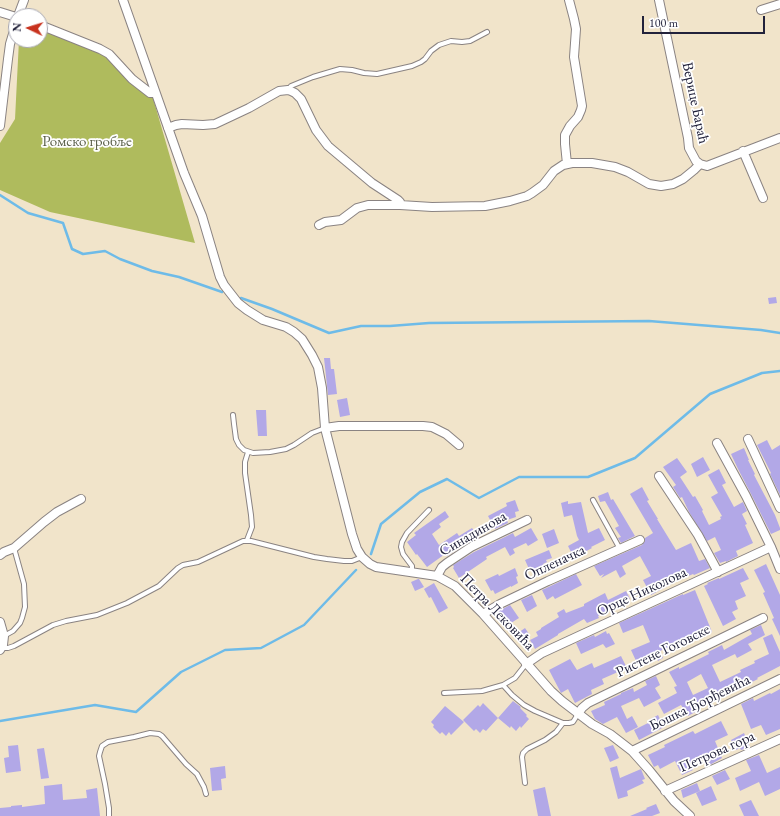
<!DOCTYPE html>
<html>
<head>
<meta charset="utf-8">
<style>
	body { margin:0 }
	#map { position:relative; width:780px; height:816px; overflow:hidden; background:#f1e4ca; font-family:"EB Garamond",serif }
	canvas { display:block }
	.north { position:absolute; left:8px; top:8px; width:40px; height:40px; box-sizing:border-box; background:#fff; border:1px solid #a7a7b1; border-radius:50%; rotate:274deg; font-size:11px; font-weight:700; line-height:16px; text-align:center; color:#22223b }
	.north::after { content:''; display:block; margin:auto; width:14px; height:18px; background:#c8321e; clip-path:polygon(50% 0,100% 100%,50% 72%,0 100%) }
	.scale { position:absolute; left:642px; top:16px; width:123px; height:18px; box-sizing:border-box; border:2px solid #22223b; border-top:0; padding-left:5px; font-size:12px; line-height:14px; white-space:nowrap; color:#22223b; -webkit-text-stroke:3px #fff; paint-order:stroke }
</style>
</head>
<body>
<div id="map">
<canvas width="780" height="816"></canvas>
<div class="north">N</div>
<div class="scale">100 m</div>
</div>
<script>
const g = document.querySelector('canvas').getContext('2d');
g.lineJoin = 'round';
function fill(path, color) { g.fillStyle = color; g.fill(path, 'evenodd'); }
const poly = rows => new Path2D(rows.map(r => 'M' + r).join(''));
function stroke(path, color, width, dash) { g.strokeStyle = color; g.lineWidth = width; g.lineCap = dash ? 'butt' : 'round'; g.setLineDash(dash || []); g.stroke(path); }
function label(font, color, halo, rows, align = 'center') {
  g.font = font + ' "EB Garamond",serif'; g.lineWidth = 3.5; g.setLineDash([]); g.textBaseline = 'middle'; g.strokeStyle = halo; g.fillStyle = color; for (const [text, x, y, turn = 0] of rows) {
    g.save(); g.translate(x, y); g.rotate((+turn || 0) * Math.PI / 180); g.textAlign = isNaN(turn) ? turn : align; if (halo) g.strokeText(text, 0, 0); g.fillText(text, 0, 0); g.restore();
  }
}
fill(poly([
	[40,26,106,51,153,98,195,243,50,212,0,190,0,143,15,119,19,40,40,40]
]), '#afbb5d');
stroke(poly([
	[0,195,28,213,63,223,72,249,83,254,105,251,120,259,152,271,179,277,222,292],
	[241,298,272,309,329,333,361,326,390,326,429,323,649,321,761,330,780,333],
	[371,554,381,524,420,492,447,479,479,498,519,477,588,477,635,458,710,394,762,373,780,371],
	[0,721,95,705,136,712,181,672,225,650,261,648,304,625,356,570]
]), '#6ebbe8', 2.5);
fill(poly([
	[776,297,777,303,769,304,768,298],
	[324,358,330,358,331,369,334,369,337,394,328,395],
	[347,398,350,415,340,417,337,400],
	[256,410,266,410,267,436,258,436],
	[767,440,772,450,780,445,780,495,770,474,771,473,757,445],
	[744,448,749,460,748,460,755,474,754,475,775,515,780,528,780,530,771,534,751,494,738,469,731,454],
	[703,457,710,470,697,477,691,464],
	[677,458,687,472,680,477,693,497,695,496,703,510,702,511,709,525,721,519,720,517,722,516,711,497,718,493,708,475,719,469,726,483,722,485,734,507,743,502,747,511,742,514,747,524,745,525,753,543,736,551,738,556,726,562,726,561,720,563,714,553,721,550,715,537,707,541,689,512,682,497,680,498,673,487,676,485,663,467],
	[642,487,649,500,647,501,658,519,657,519,676,550,691,543,699,561,705,559,710,568,694,575,693,574,673,583,651,595,643,580,651,576,640,556,622,566,626,574,620,578,616,570,601,578,604,574,600,576,594,566,642,545,645,541,645,538,653,533,630,494],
	[608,492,611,500,613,499,635,536,621,543,618,538,621,537,615,528,619,526,605,501,600,502,598,496],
	[515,500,519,511,515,512,516,517,507,520,508,523,495,529,488,516,507,506,506,503],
	[568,501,568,504,581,502,588,533,599,528,605,540,591,547,592,548,579,555,577,551,572,554,568,546,579,540,577,536,572,515,564,517,561,503],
	[445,511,449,517,439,524,441,527,432,534,439,545,457,533,459,536,472,528,479,537,468,542,447,556,445,554,427,567,417,554,416,555,407,542,416,535,414,533],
	[531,528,538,540,528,546,526,543,513,549,515,553,510,556,505,547,486,557,487,559,459,578,453,568,454,567,453,565,474,552,513,533,515,537],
	[554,529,559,543,547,548,542,534],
	[549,550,552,558,546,560,547,562,543,564,545,567,532,572,531,569,529,569,525,560],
	[766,564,780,595,780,636,772,619,774,618,763,593,765,592,754,570],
	[515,568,518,576,516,577,518,583,511,587,511,586,495,594,493,590,491,591,485,580,498,574,499,576],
	[743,568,749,579,740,583,746,596,735,601,738,609,732,612,736,619,723,626,704,586,708,584,707,583,719,578,719,579],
	[576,574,582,585,555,599,553,596,547,600,542,590],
	[418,579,419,579,424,587,415,591,411,582],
	[434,583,448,608,439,613,431,597,429,598,424,589],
	[695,590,712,632,684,644,684,643,678,645,677,644,660,651,663,658,658,661,655,654,637,663,631,650,650,642,643,625,623,633,619,623,683,594,683,595],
	[626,591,630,599,626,600,628,604,620,608,618,606,598,616,599,618,587,623,584,619,558,634,558,635,535,649,530,640,538,636,536,632,541,629,541,628,559,617,557,613,564,609,566,613,584,606,584,604,605,593,608,600],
	[532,595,537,606,527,612,521,600],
	[510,605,519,618,511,623,507,617,503,620,502,618,499,620,495,613],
	[761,625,765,635,748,644,752,650,737,658,735,654,712,665,720,682,741,672,740,670,755,663,754,661,769,654,763,638,772,634,780,652,780,666,757,678,758,679,748,684,747,683,696,709,697,711,688,716,681,705,664,714,658,703,677,693,674,687,677,686,669,672,679,667,679,669,709,654,708,652,722,645,724,650,752,634,750,630],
	[701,674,708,688,693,695,687,682],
	[525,628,529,634,519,641,515,635],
	[606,631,607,634,609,633,615,644,606,648,603,644,581,654,576,643,594,635,595,637],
	[621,656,627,668,602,679,604,684,591,690,592,694,575,703,568,689,561,693,549,670,570,659,577,670,592,663,594,668],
	[656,676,660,685,655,688,661,698,644,707,639,698,621,706,627,719,632,716,638,727,626,733,617,717,603,724,595,719,591,711,605,705,604,702,621,694,621,693,633,688,634,692,647,685,645,681],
	[780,689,780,729,766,735,761,725,751,729,741,704,753,698,754,701,770,693,771,694],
	[513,701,521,707,520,708,527,715,526,716,529,719,521,728,520,726,516,731,511,726,510,728,498,718],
	[483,703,498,718,486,731,483,729,480,733,476,729,474,731,463,720,478,705,480,707],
	[445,706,464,722,451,735,449,732,446,736,442,732,440,734,433,727,434,725,431,722],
	[658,715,664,727,639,740,634,730,650,722,649,720],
	[721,721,728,735,715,741,722,758,708,766,704,758,690,764,693,770,682,775,675,761,660,769,658,765,654,767,648,755,665,747,664,745,693,731,695,734],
	[744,733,750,747,741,750,740,748,736,750,731,740],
	[18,745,21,771,6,773,4,758,9,757,8,746],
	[613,745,619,758,610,762,604,748],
	[44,748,49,778,41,779,37,749],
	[759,755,767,773,780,767,780,789,765,796,759,782,740,791,735,778,751,771,746,760],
	[225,766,226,778,221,779,222,790,212,791,210,768],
	[617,766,620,778,641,769,645,779,642,780,644,783,627,791,628,796,618,799,610,768],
	[725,770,730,779,717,785,712,776],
	[697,783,700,791,683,798,681,790],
	[62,784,63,800,87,798,86,790,97,788,100,816,0,816,0,808,11,807,11,806,22,805,22,807,45,804,44,786],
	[711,786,717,800,702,806,696,793],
	[545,787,551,816,538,816,533,790],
	[751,800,759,816,744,816,739,805],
	[656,804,660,813,652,816,630,816,647,809,646,808]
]), '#b2a8e7');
const lane = poly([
	[288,90,291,86,313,77,340,69,352,70,364,73,377,74,412,66,421,62,425,59,431,51,439,45,451,41,462,42,470,41,487,32],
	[233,415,234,424,236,439,239,445,244,450,253,453,270,452,286,449,294,445,312,433,325,428],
	[593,500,620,549],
	[247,540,252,527,251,515,245,473,245,462,248,452],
	[412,572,412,566,403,554,401,547,402,542,407,533,429,510],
	[4,636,13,631,20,623,22,618,25,607,24,584,14,548],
	[2,648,8,648,14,646,53,625,66,621,97,615,127,603,159,586,178,568,183,565,198,562,243,541,251,541,314,557,327,559,344,561,352,561,362,557],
	[503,685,512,695,524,705,535,711,563,723,569,723,573,722,578,714],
	[444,693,482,691,503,685,515,678,526,664],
	[525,783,522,757,523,753,527,749,545,740,556,732,563,723],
	[109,816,109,808,105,784,99,756,100,752,102,746,108,742,134,737,150,733,159,734,162,736,186,764,197,774,204,787,206,794]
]);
const street = poly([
	[123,0,184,173,202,216,220,277,224,285,238,303,247,310,263,320,286,327,294,332,302,339,312,355,318,367,322,388,325,428,352,534,357,549,362,557,370,564,376,567,437,576,455,586,483,614,551,691,562,701,592,724,610,734,632,751,649,770,674,801,690,816],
	[659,0,688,138,689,148,696,161,700,164,707,166,780,138],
	[761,10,780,4],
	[0,12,16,17],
	[18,16,24,0],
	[40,25,100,49,109,54,132,79,150,93,155,93],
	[0,126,8,59,10,44,16,24],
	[168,128,176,125,182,124,203,125,215,124,249,108,279,91,288,90,291,91,295,93,301,99,316,130,328,146,372,183,398,200,400,202,400,205],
	[743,151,763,198],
	[567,164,565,144,565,135,570,126,578,117,581,110,582,106,574,57,576,29,574,19,569,0],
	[319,225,325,222,341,220,357,208,368,205,400,205,432,207,485,206,510,201,527,196,532,193,543,185,554,171,563,165,572,163,592,163,615,167,628,172,649,184,661,186,673,184,683,179,694,170,700,164],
	[325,428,339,426,423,426,432,427,446,434,459,445],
	[748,439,780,508],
	[717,443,746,496,771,547,780,569],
	[659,476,698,535,718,572],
	[0,555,4,552,14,548,44,522,57,512,81,499],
	[437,576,442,567,447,563,471,547,527,520],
	[483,614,500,604,548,581,640,540],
	[0,622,4,636,3,645,0,650],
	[526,664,542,653,771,547],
	[578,714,582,708,588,703,763,618],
	[632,751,780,679],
	[665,791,780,739]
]);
stroke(lane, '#8a8382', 6);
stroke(street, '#8a8382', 10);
stroke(lane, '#fff', 4);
stroke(street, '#fff', 8);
label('15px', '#22223b', '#fff', [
	["Верице Бараћ",695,103,78],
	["Синадинова",473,534,-30],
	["Опленачка",555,563,-25],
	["Орце Николова",642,592,-25],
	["Петра Лековића",497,612,46],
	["Ристене Гоговске",663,651,-26],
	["Бошка Ђорђевића",700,703,-26],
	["Петрова гора",717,752,-24]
]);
label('15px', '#5a5f49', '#fff', [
	["Ромско гробље",87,142]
]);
</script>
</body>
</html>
